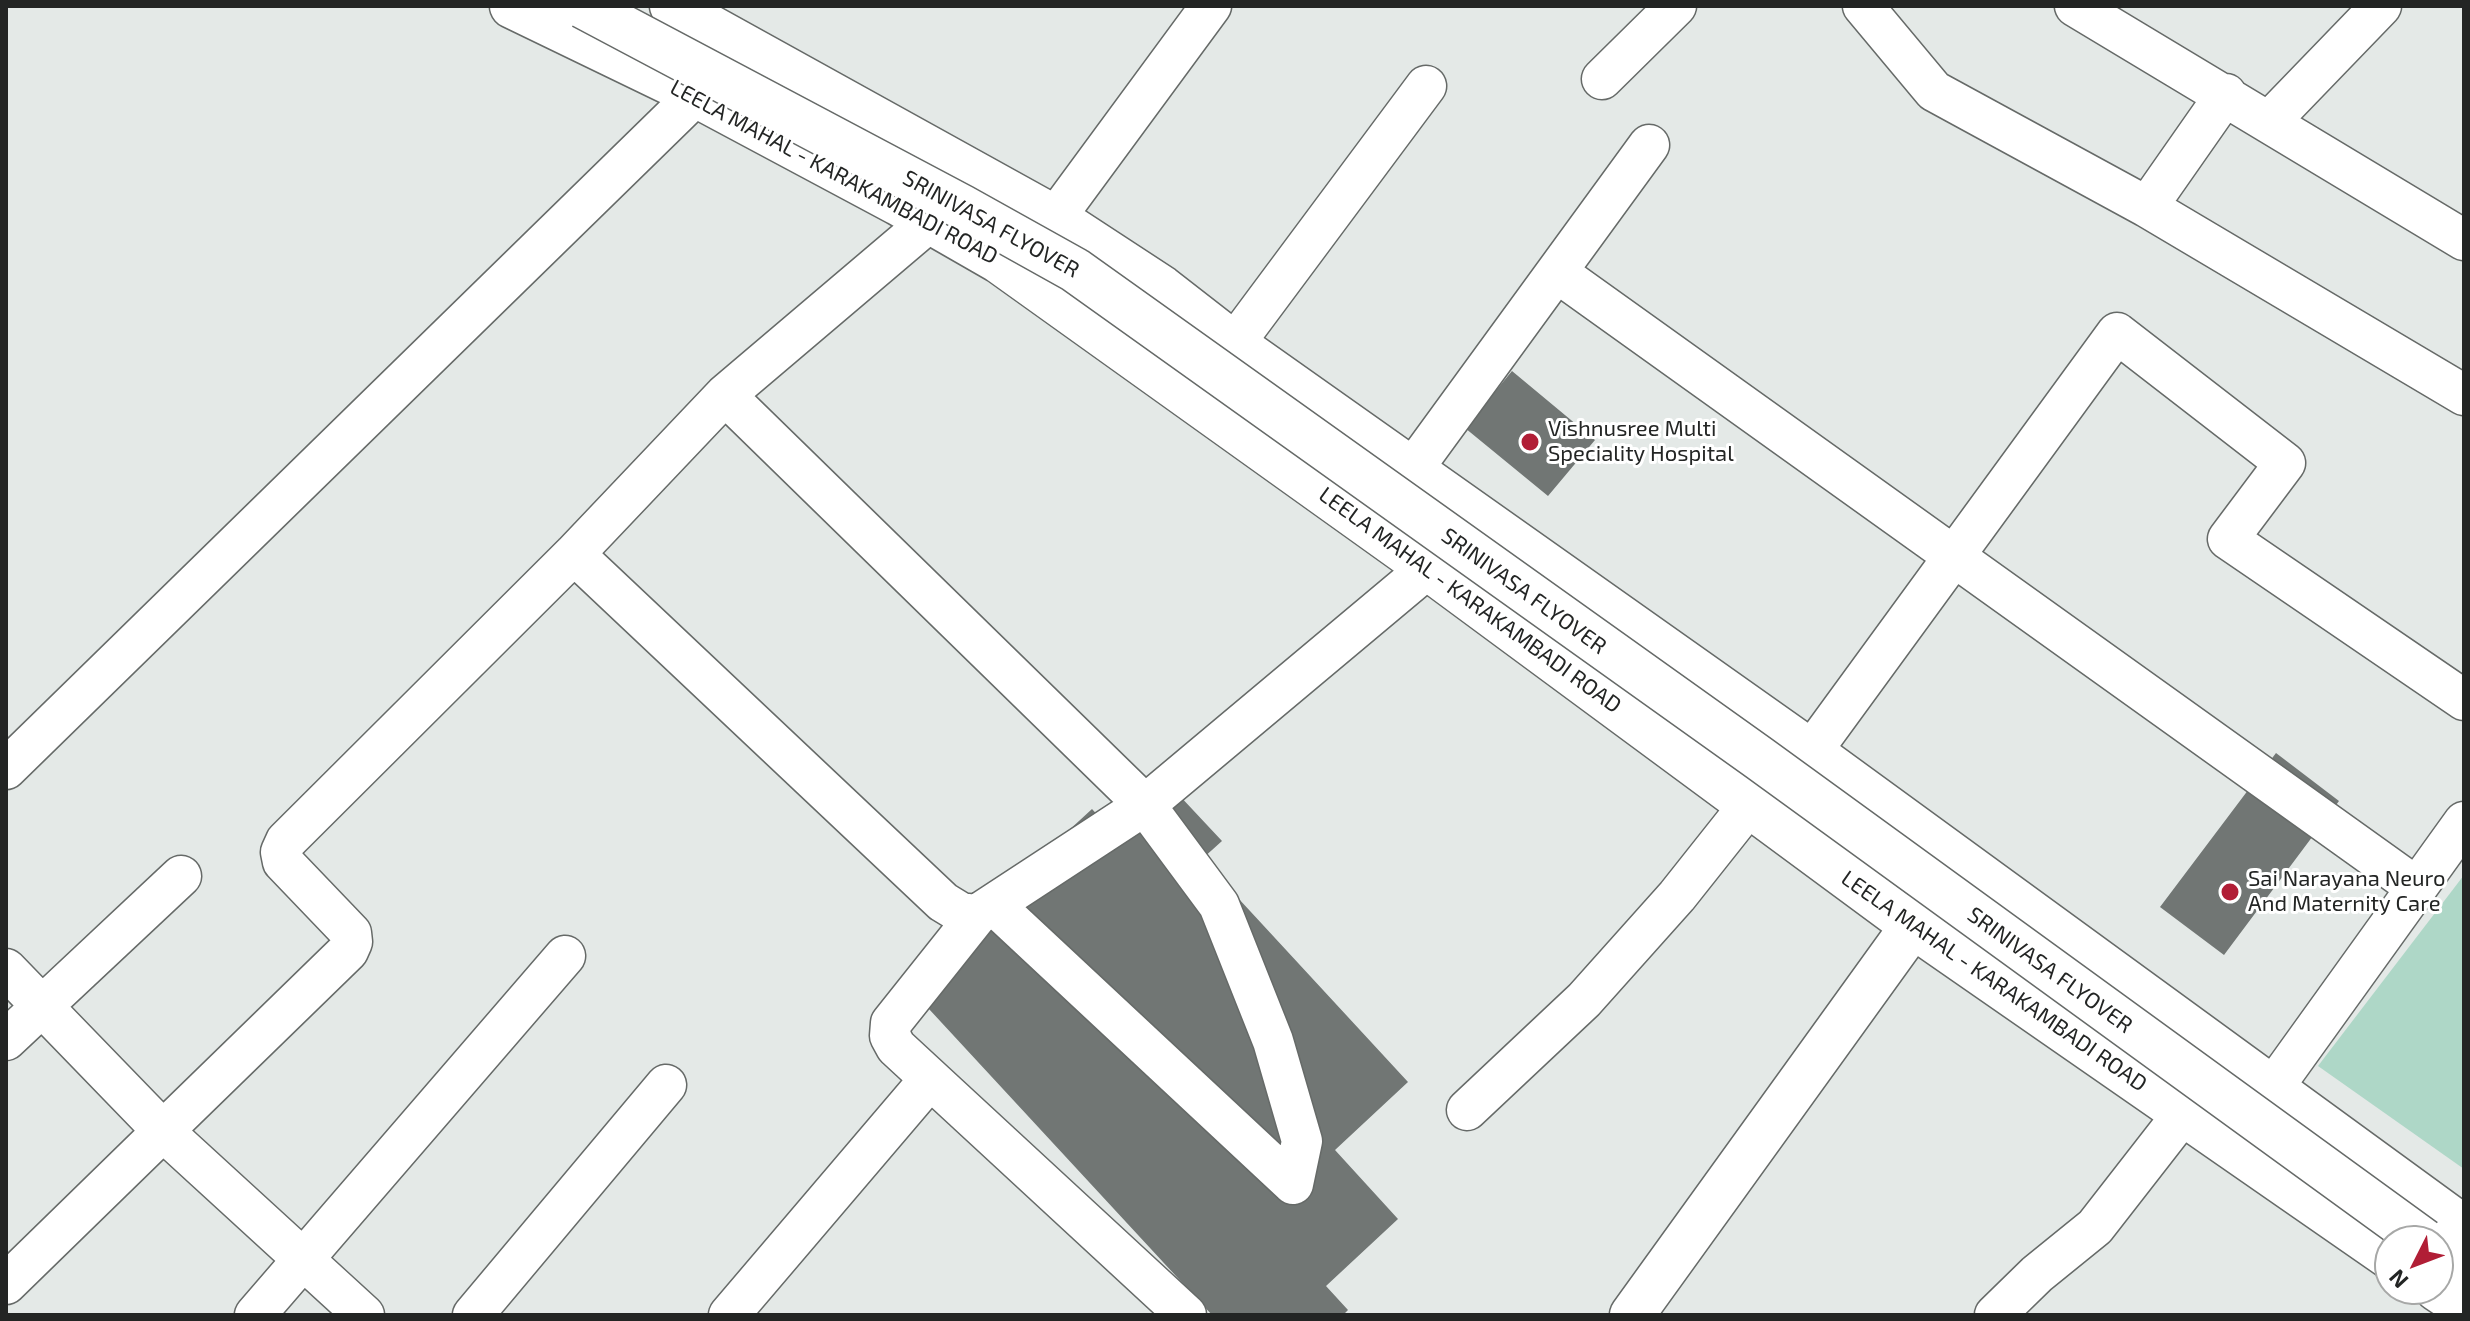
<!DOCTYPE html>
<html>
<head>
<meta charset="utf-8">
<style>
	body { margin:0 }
	#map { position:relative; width:2470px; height:1321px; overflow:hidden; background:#e4e9e7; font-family:"Exo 2",sans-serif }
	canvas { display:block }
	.frame { position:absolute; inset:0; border:8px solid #232524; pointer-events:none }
	.north { position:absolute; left:2374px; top:1225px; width:80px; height:80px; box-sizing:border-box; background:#fff; border:2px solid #a7a8a7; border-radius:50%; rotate:228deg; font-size:22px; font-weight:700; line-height:32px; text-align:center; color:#232524 }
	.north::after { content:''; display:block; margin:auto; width:28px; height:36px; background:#b11e36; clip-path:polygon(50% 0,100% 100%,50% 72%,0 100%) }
</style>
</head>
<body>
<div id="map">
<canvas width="2470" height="1321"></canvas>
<div class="frame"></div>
<div class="north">N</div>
</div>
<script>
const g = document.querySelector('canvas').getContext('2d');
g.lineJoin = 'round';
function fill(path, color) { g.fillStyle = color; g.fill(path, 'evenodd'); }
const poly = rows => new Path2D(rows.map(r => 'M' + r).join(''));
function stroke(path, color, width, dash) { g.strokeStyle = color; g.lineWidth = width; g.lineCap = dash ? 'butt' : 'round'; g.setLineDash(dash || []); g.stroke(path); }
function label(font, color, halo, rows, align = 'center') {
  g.font = font + ' "Exo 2",sans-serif'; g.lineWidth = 6; g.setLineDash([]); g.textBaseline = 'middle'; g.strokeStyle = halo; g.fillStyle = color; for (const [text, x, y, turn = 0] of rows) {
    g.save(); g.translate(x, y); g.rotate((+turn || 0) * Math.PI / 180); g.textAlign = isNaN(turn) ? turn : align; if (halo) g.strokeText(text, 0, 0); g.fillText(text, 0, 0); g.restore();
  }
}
fill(poly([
	[2464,875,2464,1169,2318,1066]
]), '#aed7c7');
fill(poly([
	[1512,371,1595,440,1548,496,1465,428],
	[2276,753,2339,801,2224,955,2160,907],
	[1178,794,1222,841,1202,859,1408,1082,1335,1150,1398,1219,1326,1286,1348,1310,1343,1315,1212,1315,904,982,1092,809,1124,844]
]), '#717674');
const minor = poly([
	[1863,6,1934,91,2147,207,2464,395],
	[2075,6,2464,240],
	[1602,79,1676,6],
	[2270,121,2381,6],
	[2147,207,2226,94],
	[1055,218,1211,6],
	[1558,273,2416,887],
	[1234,344,1426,86],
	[725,395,1145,805,1219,905,1273,1041,1302,1141,1293,1184],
	[1412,470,1649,145],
	[574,554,943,902,961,913,977,915],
	[1811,752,2117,333,2285,463,2228,539,2464,700],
	[6,769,696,95],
	[994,905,1293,1184],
	[6,969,163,1131,6,1284],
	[6,1040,181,876],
	[2272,1089,2464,822],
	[1467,1110,1584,1000,1677,896,1750,804],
	[255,1315,565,956],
	[364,1315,163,1131,348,951,352,942,351,933,283,862,281,852,286,841,574,554,725,395,930,221],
	[473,1315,666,1085],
	[729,1315,930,1079],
	[1186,1315,896,1047,890,1036,891,1023,977,915,1145,805,1428,568],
	[1995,1315,2037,1274,2095,1227,2183,1114]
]);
const tertiary = poly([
	[1632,1315,1935,895]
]);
const primary = poly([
	[512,6,696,95,898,203,999,261,1428,568,1913,926,2390,1257],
	[672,6,1055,218,1162,288,1234,344,1811,752,2464,1228],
	[2438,1251,2464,1270],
	[2437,1289,2464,1307]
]);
stroke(minor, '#666a68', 43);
stroke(tertiary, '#666a68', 47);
stroke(primary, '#666a68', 47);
stroke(minor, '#fff', 40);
stroke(tertiary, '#fff', 44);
stroke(primary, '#fff', 44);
const primaryBridge = poly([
	[583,6,962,207,1075,270,1759,758,2424,1241]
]);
stroke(primaryBridge, '#666a68', 47, []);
stroke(primaryBridge, '#fff', 44);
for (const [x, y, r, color] of [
	[1530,442,10,"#b11e36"],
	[2230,892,10,"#b11e36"]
]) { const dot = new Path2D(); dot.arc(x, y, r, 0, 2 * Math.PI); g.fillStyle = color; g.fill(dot); stroke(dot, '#fff', 3); }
label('22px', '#232524', '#fff', [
	["LEELA MAHAL - KARAKAMBADI ROAD",834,172,28],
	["SRINIVASA FLYOVER",991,224,29],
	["SRINIVASA FLYOVER",1524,591,36],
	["LEELA MAHAL - KARAKAMBADI ROAD",1470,600,36],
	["SRINIVASA FLYOVER",2050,970,36],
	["LEELA MAHAL - KARAKAMBADI ROAD",1994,981,35]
]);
label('22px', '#232524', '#fff', [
	["Vishnusree Multi",1548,429],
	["Speciality Hospital",1548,454],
	["Sai Narayana Neuro",2248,879],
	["And Maternity Care",2248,904]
], 'left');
</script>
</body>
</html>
